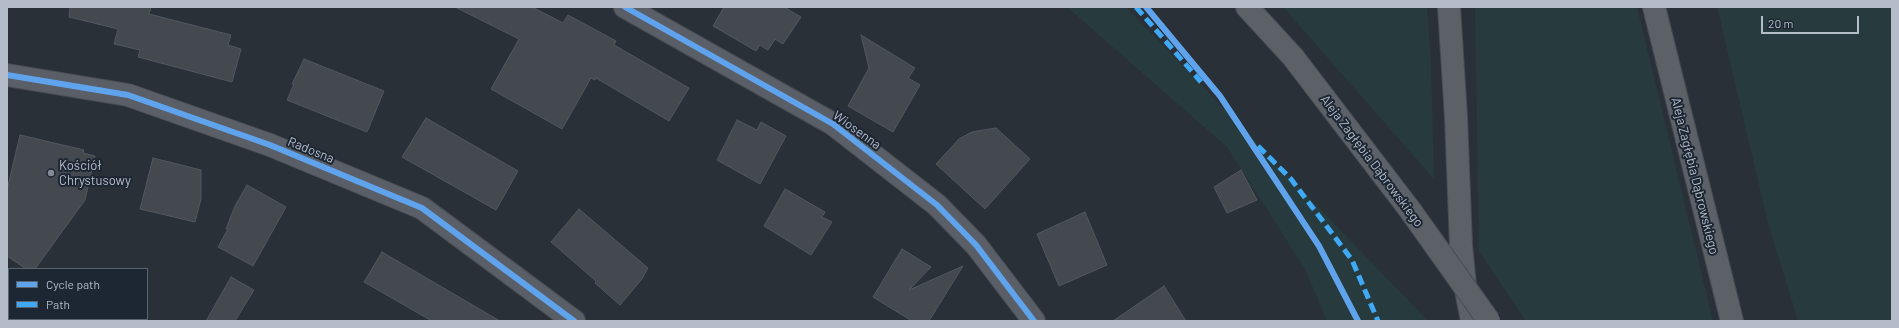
<!DOCTYPE html>
<html>
<head>
<meta charset="utf-8">
<style>
	body { margin:0 }
	#map { position:relative; width:1899px; height:328px; overflow:hidden; background:#2a3038; font-family:Barlow,sans-serif }
	canvas { display:block }
	.frame { position:absolute; inset:0; border:8px solid #b4bcc9; pointer-events:none }
	.legend { position:absolute; left:8px; top:268px; width:140px; height:52px; box-sizing:border-box; background:#1d2633; border:1px solid #59626f; margin:0; padding:5px 7px; list-style:none; font-size:12px; color:#b4bcc9 }
	.legend li { display:flex; align-items:center; gap:8px; height:20px }
	.legend b { width:20px; border:1px solid #59626f }
	.scale { position:absolute; left:1761px; top:16px; width:98px; height:18px; box-sizing:border-box; border:2px solid #b4bcc9; border-top:0; padding-left:5px; font-size:12px; line-height:14px; white-space:nowrap; color:#b4bcc9; -webkit-text-stroke:3px #1d2633; paint-order:stroke }
</style>
</head>
<body>
<div id="map">
<canvas width="1899" height="328"></canvas>
<div class="frame"></div>
<ul class="legend">
<li><b style="height:5px;background:#60a3ed"></b>Cycle path</li>
<li><b style="height:5px;background:#3fa9f5"></b>Path</li>
</ul>
<div class="scale">20 m</div>
</div>
<script>
const g = document.querySelector('canvas').getContext('2d');
g.lineJoin = 'round';
function fill(path, color) { g.fillStyle = color; g.fill(path, 'evenodd'); }
const poly = rows => new Path2D(rows.map(r => 'M' + r).join(''));
function stroke(path, color, width, dash) { g.strokeStyle = color; g.lineWidth = width; g.lineCap = dash ? 'butt' : 'round'; g.setLineDash(dash || []); g.stroke(path); }
function label(font, color, halo, rows, align = 'center') {
  g.font = font + ' Barlow,sans-serif'; g.lineWidth = 4; g.setLineDash([]); g.textBaseline = 'middle'; g.strokeStyle = halo; g.fillStyle = color; for (const [text, x, y, turn = 0] of rows) {
    g.save(); g.translate(x, y); g.rotate((+turn || 0) * Math.PI / 180); g.textAlign = isNaN(turn) ? turn : align; if (halo) g.strokeText(text, 0, 0); g.fillText(text, 0, 0); g.restore();
  }
}
fill(poly([
	[1067,7,1126,7,1428,321,1327,321,1305,269,1227,147],
	[1283,7,1427,7,1431,61,1434,179],
	[1475,7,1637,7,1713,321,1526,321,1479,251],
	[1717,7,1892,7,1892,321,1798,321,1768,223]
]), '#273a3e');
const building = poly([
	[70,7,151,7,149,14,231,35,228,45,241,49,232,82,138,57,140,50,114,44,118,29,69,17,70,7],
	[455,7,532,7,563,23,568,15,616,41,614,45,689,88,669,121,596,78,595,80,591,78,562,129,491,89,519,39,455,7],
	[724,7,784,7,801,17,783,44,775,39,768,50,760,45,756,51,713,26,724,7],
	[861,35,915,68,908,78,920,85,893,132,848,106,869,68,861,35],
	[304,59,384,91,367,132,287,100,294,84,292,84,304,59],
	[426,118,518,171,496,210,402,157,426,118],
	[737,120,757,130,761,122,786,136,760,184,717,160,737,120],
	[996,128,1030,159,985,209,936,164,959,139,972,132,996,128],
	[20,135,84,150,83,153,95,156,85,200,35,269,26,269,7,256,7,190,20,135],
	[153,158,201,170,201,199,195,222,140,209,153,158],
	[1241,170,1257,200,1227,213,1214,187,1241,170],
	[247,185,286,207,253,266,218,247,228,229,226,229,235,206,247,185],
	[785,189,825,212,822,217,832,222,811,255,764,226,785,189],
	[579,209,648,268,642,279,620,305,595,283,596,281,551,242,579,209],
	[1085,212,1107,265,1059,286,1037,234,1085,212],
	[902,249,931,267,909,290,963,266,929,321,912,321,873,297,902,249],
	[382,252,500,321,432,321,364,282,382,252],
	[231,277,254,290,235,321,206,321,231,277],
	[1164,286,1186,321,1113,321,1164,286]
]);
fill(building, '#444950');
stroke(building, '#52575f', 1);
const minor = poly([
	[625,7,833,124,937,205,976,245,1034,321],
	[7,75,128,95,270,145,422,208,574,321]
]);
const major = poly([
	[1247,7,1293,57],
	[1449,7,1456,117,1461,245,1465,285,1472,321],
	[1654,7,1732,321]
]);
stroke(minor, '#484c53', 24);
stroke(major, '#484c55', 24);
stroke(minor, '#5a5e66', 22);
stroke(major, '#5c6168', 22);
const majorBridge = poly([
	[1293,57,1410,210,1489,321]
]);
stroke(majorBridge, '#484c55', 24, []);
stroke(majorBridge, '#5c6168', 22);
stroke(poly([
	[1136,7,1201,82],
	[1258,146,1291,179,1352,260,1378,321]
]), '#3fa9f5', 5, [10, 5]);
stroke(poly([
	[625,7,833,124,937,205,976,245,1034,321],
	[1146,7,1220,96,1319,246,1358,321],
	[7,75,128,95,270,145,422,208,574,321]
]), '#60a3ed', 6);
for (const [x, y, r, color] of [
	[51,173,4,"#848b96"]
]) { const dot = new Path2D(); dot.arc(x, y, r, 0, 2 * Math.PI); g.fillStyle = color; g.fill(dot); stroke(dot, '#1d2633', 1.5); }
label('13px', '#b4bcc9', '#1d2633', [
	["Wiosenna",857,130,36],
	["Radosna",311,150,22],
	["Aleja Zagłębia Dąbrowskiego",1372,161,53],
	["Aleja Zagłębia Dąbrowskiego",1695,176,76]
]);
label('13px', '#b4bcc9', '#1d2633', [
	["Kościół",59,166],
	["Chrystusowy",59,181]
], 'left');
</script>
</body>
</html>
